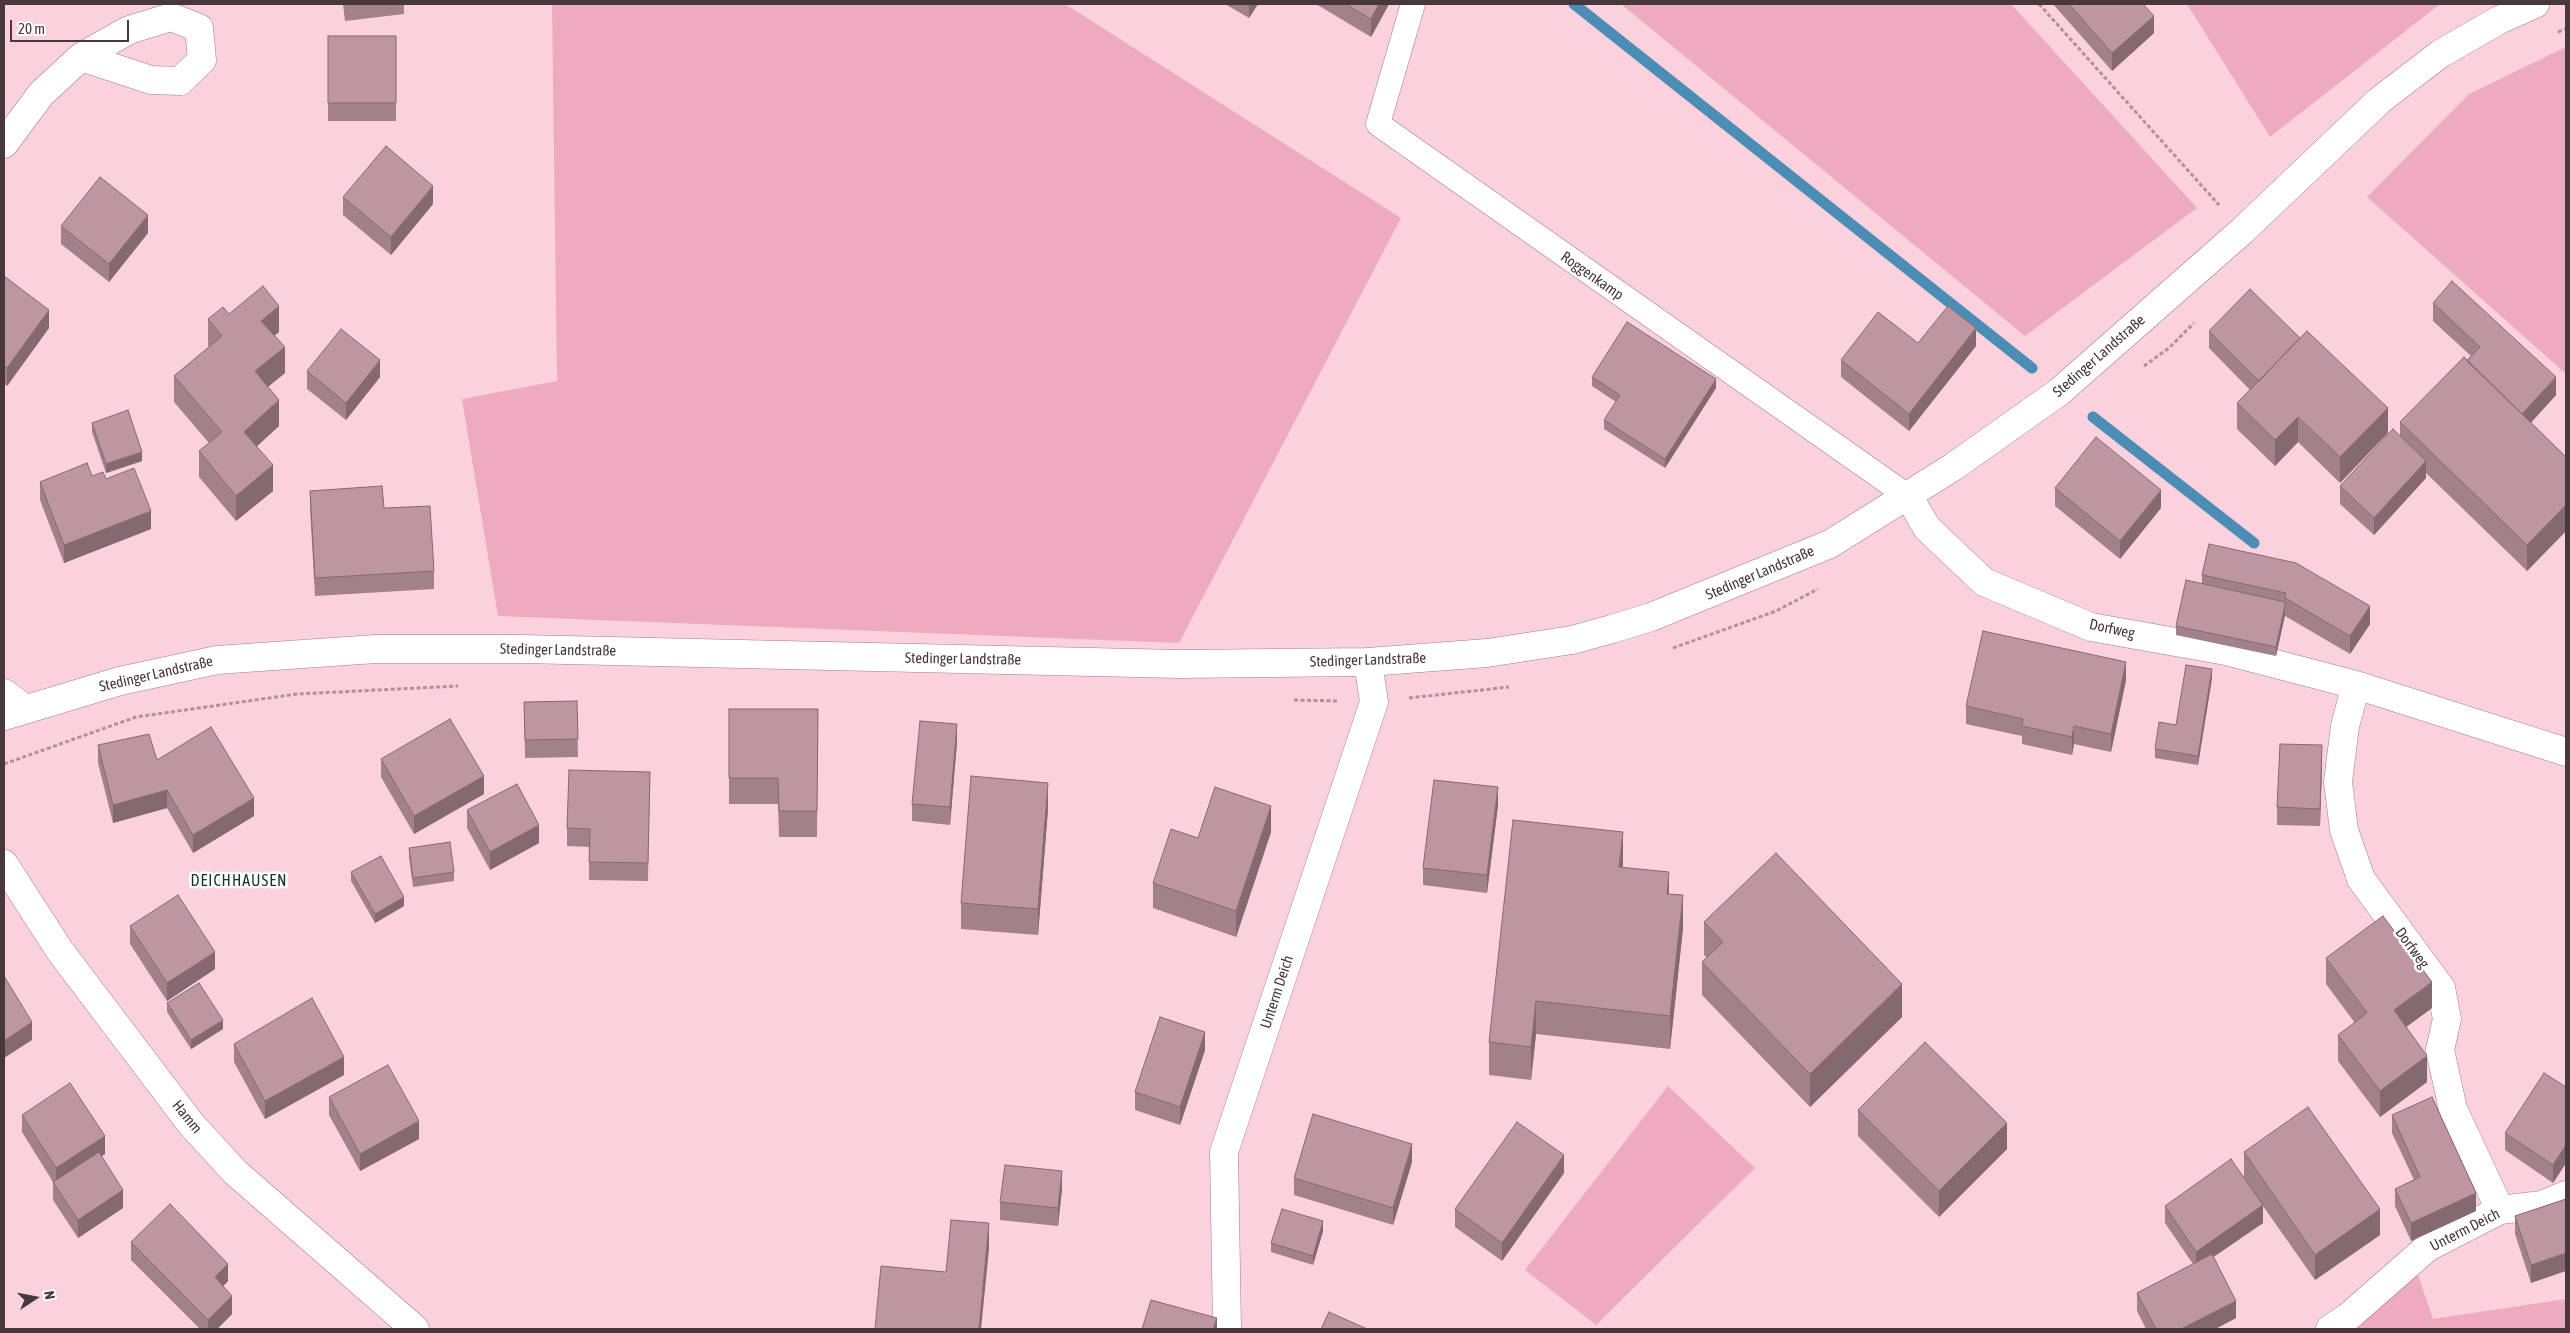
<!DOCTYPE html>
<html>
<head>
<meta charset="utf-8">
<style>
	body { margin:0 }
	#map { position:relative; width:2570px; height:1333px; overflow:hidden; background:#fcd1de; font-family:"Asap Condensed",sans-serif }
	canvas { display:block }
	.frame { position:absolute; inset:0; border:5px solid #48373c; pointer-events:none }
	.north { position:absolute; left:10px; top:1273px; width:50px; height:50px; -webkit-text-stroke:4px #fff; paint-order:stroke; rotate:79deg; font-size:14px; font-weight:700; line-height:20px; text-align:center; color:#48373c }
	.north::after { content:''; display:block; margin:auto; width:18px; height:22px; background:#48373c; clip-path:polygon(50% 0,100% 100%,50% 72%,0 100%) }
	.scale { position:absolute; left:10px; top:20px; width:119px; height:22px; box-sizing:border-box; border:2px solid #48373c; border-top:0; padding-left:6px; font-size:15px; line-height:18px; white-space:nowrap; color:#48373c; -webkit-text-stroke:4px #fff; paint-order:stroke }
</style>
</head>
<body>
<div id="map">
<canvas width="2570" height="1333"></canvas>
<div class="frame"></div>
<div class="north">N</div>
<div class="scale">20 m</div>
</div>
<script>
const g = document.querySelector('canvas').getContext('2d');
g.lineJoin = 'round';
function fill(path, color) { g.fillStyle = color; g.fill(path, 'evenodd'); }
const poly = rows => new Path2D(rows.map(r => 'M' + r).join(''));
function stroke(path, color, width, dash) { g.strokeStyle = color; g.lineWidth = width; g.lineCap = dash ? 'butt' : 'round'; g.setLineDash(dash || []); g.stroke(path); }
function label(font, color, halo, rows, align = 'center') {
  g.font = font + ' "Asap Condensed",sans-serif'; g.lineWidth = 5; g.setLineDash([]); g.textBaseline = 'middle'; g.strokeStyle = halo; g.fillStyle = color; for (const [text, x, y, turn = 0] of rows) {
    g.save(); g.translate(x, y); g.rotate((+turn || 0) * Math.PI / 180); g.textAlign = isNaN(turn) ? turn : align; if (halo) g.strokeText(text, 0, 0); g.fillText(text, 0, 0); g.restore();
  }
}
fill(poly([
	[552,4,1065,4,1401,218,1179,643,498,616,462,399,557,381],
	[1621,4,2011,4,2197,208,2025,336],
	[2187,4,2440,4,2270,137],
	[2566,47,2566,374,2367,197,2469,94],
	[1668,1086,1755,1168,1596,1325,1525,1270],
	[2417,1272,2433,1319,2566,1299,2566,1329,2341,1329]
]), '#edaac0');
stroke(poly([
	[1574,4,2032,368],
	[2093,417,2254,543]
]), '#4c8db6', 11);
const service = poly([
	[1413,4,1378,124,1909,497]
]);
const minor = poly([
	[4,144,41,94,81,57,129,30,171,17,199,28,202,60,180,81,151,80,81,57],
	[1909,497,1927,528,1984,582,2091,627,2226,651,2356,685,2566,752],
	[2356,685,2345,726,2338,782,2344,830,2361,879,2441,988,2447,1019,2440,1050,2453,1109,2500,1210],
	[4,693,24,708],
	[4,864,60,951,191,1124,235,1172,415,1329],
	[1227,1329,1224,1152,1374,702,1368,662],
	[2330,1329,2348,1317,2428,1247,2500,1210,2542,1205,2566,1195]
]);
const secondary = poly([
	[4,716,120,681,217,660,375,649,522,649,1179,664,1368,662,1487,653,1572,640,1612,629,1651,617,1830,544,1953,467,2059,392,2242,231,2380,100,2440,54,2499,20,2535,4]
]);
stroke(service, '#a37c88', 25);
stroke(minor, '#a37c88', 29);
stroke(secondary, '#a37c88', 29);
stroke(poly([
	[2039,4,2219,205],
	[2558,32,2566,29],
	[2144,366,2169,348,2194,323],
	[1673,648,1776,611,1818,589],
	[1409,698,1509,687],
	[1294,700,1338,701],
	[4,764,136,717,297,694,458,686]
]), '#b1919b', 3, [4, 2.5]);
stroke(service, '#fff', 24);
stroke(minor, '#fff', 28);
stroke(secondary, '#fff', 28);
fill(poly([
	[343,4,404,4,404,14,345,21],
	[1225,4,1258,4,1249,18],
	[1316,4,1389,4,1371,37],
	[2053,4,2143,4,2154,33,2112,71],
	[328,36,396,36,396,121,328,121],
	[343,197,433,204,391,255,343,215],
	[61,226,148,233,109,282,61,244],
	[4,276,49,328,7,386,4,383],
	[2433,303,2556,395,2531,423,2566,457,2566,534,2566,531,2527,571,2426,473,2426,478,2374,535,2340,504,2340,486,2400,436,2400,422,2471,356,2433,321],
	[229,314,279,332,274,336,285,373,268,387,279,426,257,446,273,491,236,521,199,477,199,451,209,443,174,402,174,376,209,347,208,345,208,319],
	[2209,331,2388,433,2340,483,2298,442,2275,466,2237,429,2237,403,2250,390,2209,348],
	[1918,343,1976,346,1909,431,1841,377,1841,360],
	[307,371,380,377,346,420,307,389],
	[1592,377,1716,388,1665,468,1604,429,1604,420,1616,402,1592,386],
	[92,423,142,461,106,473,92,432],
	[92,476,106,479,151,529,64,563,40,500,40,482],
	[2055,488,2161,508,2120,559,2055,506],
	[310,491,384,508,434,571,434,589,315,596,310,508],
	[2209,544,2370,624,2350,654,2285,616,2285,615,2276,656,2176,635,2176,626,2202,583,2202,575],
	[2212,678,2198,765,2155,758,2155,749,2176,725],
	[2126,680,2111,752,2074,744,2072,755,2022,744,2022,736,1966,724,1966,706],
	[577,701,578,757,525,758,524,702],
	[729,709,818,709,817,837,779,837,778,804,729,804],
	[957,742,950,825,912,821,912,804],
	[98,745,157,760,254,816,193,853,167,808,113,823,98,763],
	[381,759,484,794,414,834,381,777],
	[2322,763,2320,826,2277,825,2277,807],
	[650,772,648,881,589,880,589,847,567,846,567,828],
	[1498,805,1487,893,1423,885,1423,868],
	[1048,809,1038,935,961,929,961,903],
	[467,810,539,843,490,870,467,828],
	[1271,832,1236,937,1153,908,1153,883],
	[409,848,454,872,454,881,413,887,409,857],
	[1622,867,1669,894,1683,928,1670,1049,1536,1034,1531,1080,1489,1075,1489,1042],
	[351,872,404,906,375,923,351,881],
	[1704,922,1902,1017,1810,1107,1702,995,1702,962,1707,958,1704,955],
	[130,926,215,969,167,1001,130,944],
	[2326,958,2432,1008,2406,1027,2427,1082,2380,1117,2338,1061,2338,1035,2355,1023,2326,984],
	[167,1003,223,1029,191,1049,167,1012],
	[234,1044,344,1075,265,1119,234,1062],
	[1205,1050,1180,1125,1135,1110,1135,1092],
	[2566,1087,2566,1163,2553,1183,2505,1150,2505,1133],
	[329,1097,419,1139,360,1171,329,1115],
	[1858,1110,2007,1149,1939,1217,1858,1136],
	[22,1115,105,1154,101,1156,123,1208,78,1238,53,1200,53,1182,22,1132],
	[2392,1115,2476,1211,2411,1241,2395,1206,2395,1189,2414,1180,2392,1133],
	[2244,1152,2380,1235,2315,1280,2263,1206,2263,1223,2213,1257,2236,1318,2215,1329,2146,1329,2137,1311,2137,1293,2193,1264,2165,1223,2165,1206,2244,1177],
	[1412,1162,1393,1225,1294,1195,1294,1178],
	[1564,1173,1502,1261,1455,1227,1455,1209],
	[1062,1189,1058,1226,1000,1220,1000,1202],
	[2566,1199,2531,1283,2515,1234,2515,1216],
	[1323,1231,1313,1265,1271,1252,1271,1243],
	[131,1242,228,1281,223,1286,232,1314,217,1329,200,1329,131,1260]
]), '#a3818b');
fill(poly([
	[1249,4,1258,4,1249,18],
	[1379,4,1389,4,1371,37,1371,19],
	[2154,16,2154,33,2112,71,2112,53],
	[433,186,433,204,391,255,391,237],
	[148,215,148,233,109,282,109,264],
	[279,306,279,332,261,347,261,321],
	[49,310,49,328,7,386,7,368],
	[1976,328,1976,346,1909,431,1909,414],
	[285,347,285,373,255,397,255,371],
	[380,360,380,377,346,420,346,403],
	[2556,377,2556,395,2519,435,2519,418],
	[1716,379,1716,388,1665,468,1665,459],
	[279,400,279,426,244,458,244,432],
	[2388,408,2388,433,2340,483,2340,457],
	[2298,417,2298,442,2275,466,2275,440],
	[142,452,142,461,106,473,106,464],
	[2426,461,2426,478,2374,535,2374,518],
	[273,465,273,491,236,521,236,496],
	[2161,490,2161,508,2120,559,2120,541],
	[2566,505,2566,531,2527,571,2527,545],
	[151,511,151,529,64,563,64,545],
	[2285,606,2285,615,2276,656,2276,647],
	[2370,606,2370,624,2350,654,2350,636],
	[2126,662,2126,680,2111,752,2111,734],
	[2212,669,2212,678,2198,765,2198,756],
	[957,724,957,742,950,825,950,807],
	[2074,726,2074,744,2072,755,2072,737],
	[2322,745,2322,763,2320,826,2320,809],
	[484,776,484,794,414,834,414,816],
	[1048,783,1048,809,1038,935,1038,909],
	[1498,787,1498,805,1487,893,1487,875],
	[167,790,167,808,113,823,113,805],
	[254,798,254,816,193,853,193,835],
	[1271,806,1271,832,1236,937,1236,911],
	[539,825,539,843,490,870,490,852],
	[1623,832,1623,865,1619,900,1619,867],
	[1669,872,1669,905,1667,894],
	[1683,895,1683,928,1670,1049,1670,1016],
	[404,897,404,906,375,923,375,914],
	[215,952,215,969,167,1001,167,983],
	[2432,982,2432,1008,2394,1036,2394,1010],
	[1902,984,1902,1017,1810,1107,1810,1074],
	[1536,1001,1536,1034,1531,1080,1531,1047],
	[223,1020,223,1029,191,1049,191,1040],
	[32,1022,32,1040,4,1058,4,1041],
	[1205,1032,1205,1050,1180,1125,1180,1107],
	[2427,1056,2427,1082,2380,1117,2380,1091],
	[344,1057,344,1075,265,1119,265,1101],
	[419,1121,419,1139,360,1171,360,1154],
	[2007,1123,2007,1149,1939,1217,1939,1191],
	[105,1136,105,1154,56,1186,56,1168],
	[1412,1144,1412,1162,1393,1225,1393,1208],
	[2566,1145,2566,1163,2553,1183,2553,1165],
	[1564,1155,1564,1173,1502,1261,1502,1243],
	[1062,1171,1062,1189,1058,1226,1058,1208],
	[123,1190,123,1208,78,1238,78,1220],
	[2476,1193,2476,1211,2411,1241,2411,1223],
	[2263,1205,2263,1223,2196,1269,2196,1252],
	[2380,1209,2380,1235,2315,1280,2315,1255],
	[1323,1221,1323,1231,1313,1265,1313,1256],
	[989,1223,989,1249,981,1329,979,1329],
	[2566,1253,2566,1271,2531,1283,2531,1265],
	[228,1264,228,1281,215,1295,215,1277],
	[232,1296,232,1314,217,1329,208,1329,208,1320],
	[2236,1301,2236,1318,2215,1329,2181,1329],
	[1217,1318,1217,1329,1213,1329]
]), '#856971');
const building = poly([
	[1345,4,1379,4,1371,19,1345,4],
	[2069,4,2143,4,2154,16,2112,53,2069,4],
	[328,36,396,36,396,103,328,103,328,36],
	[386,146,433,186,391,237,343,197,386,146],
	[100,177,148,215,109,264,61,226,100,177],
	[4,276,49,310,7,368,4,366,4,276],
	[2452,281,2556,377,2522,414,2467,361,2480,347,2433,303,2452,281],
	[263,286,279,306,261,321,285,347,255,371,279,400,244,432,273,465,236,496,199,451,222,432,174,376,222,336,208,319,223,307,229,314,263,286],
	[2250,289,2300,338,2259,381,2209,331,2250,289],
	[1948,306,1976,328,1909,414,1841,360,1878,312,1918,343,1948,306],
	[1627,322,1716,379,1665,459,1604,420,1620,395,1592,377,1627,322],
	[341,329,380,360,346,403,307,371,341,329],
	[2307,331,2388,408,2340,457,2298,417,2275,440,2237,403,2307,331],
	[2464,357,2566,457,2566,505,2527,545,2400,422,2464,357],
	[128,410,142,452,106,464,92,423,128,410],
	[2393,429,2426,461,2374,518,2340,486,2393,429],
	[2096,437,2161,490,2120,541,2055,488,2096,437],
	[87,463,92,476,103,472,106,479,134,468,151,511,64,545,40,482,87,463],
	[382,486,384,508,430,506,434,571,315,578,310,491,382,486],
	[2209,544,2296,563,2370,606,2350,636,2285,598,2286,593,2202,575,2209,544],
	[2186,580,2285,602,2285,606,2276,647,2176,626,2186,580],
	[1983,631,2126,662,2111,734,2074,726,2072,737,2022,726,2023,719,1966,706,1983,631],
	[2186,665,2212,669,2198,756,2155,749,2159,722,2176,725,2186,665],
	[577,701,578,739,525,740,524,702,577,701],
	[729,709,818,709,817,811,779,811,778,778,729,778,729,709],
	[450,719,484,776,414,816,381,759,450,719],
	[920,721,957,724,950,807,912,804,920,721],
	[211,727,254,798,193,835,167,790,113,805,98,745,149,734,157,760,211,727],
	[2280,744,2322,745,2320,809,2277,807,2280,744],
	[569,770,650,772,648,863,589,862,590,829,567,828,569,770],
	[971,776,1048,783,1038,909,961,903,971,776],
	[1434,780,1498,787,1487,875,1423,868,1434,780],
	[517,784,539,825,490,852,467,810,517,784],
	[1215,787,1271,806,1236,911,1153,883,1171,829,1198,838,1215,787],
	[1513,820,1623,832,1619,867,1669,872,1667,894,1683,895,1670,1016,1536,1001,1531,1047,1489,1042,1513,820],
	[450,842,454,872,413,878,409,848,450,842],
	[1776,853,1902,984,1810,1074,1702,962,1723,942,1704,922,1776,853],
	[381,856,404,897,375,914,351,872,381,856],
	[178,895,215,952,167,983,130,926,178,895],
	[2383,916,2432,982,2394,1010,2427,1056,2380,1091,2338,1035,2367,1013,2326,958,2383,916],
	[4,976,32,1022,4,1041,4,976],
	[199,983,223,1020,191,1040,167,1003,199,983],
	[312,998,344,1057,265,1101,234,1044,312,998],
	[1160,1017,1205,1032,1180,1107,1135,1092,1160,1017],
	[1925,1042,2007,1123,1939,1191,1858,1110,1925,1042],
	[388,1065,419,1121,360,1154,329,1097,388,1065],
	[2544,1073,2566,1087,2566,1145,2553,1165,2505,1133,2544,1073],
	[70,1083,105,1136,56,1168,22,1115,70,1083],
	[2432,1097,2476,1193,2411,1223,2395,1189,2420,1177,2392,1115,2432,1097],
	[2308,1107,2380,1209,2315,1255,2244,1152,2308,1107],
	[1313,1114,1412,1144,1393,1208,1294,1178,1313,1114],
	[1517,1122,1564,1155,1502,1243,1455,1209,1517,1122],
	[99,1152,123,1190,78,1220,53,1182,99,1152],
	[2231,1159,2263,1205,2196,1252,2165,1206,2231,1159],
	[1005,1165,1062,1171,1058,1208,1000,1202,1005,1165],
	[2566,1199,2566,1253,2531,1265,2515,1216,2566,1199],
	[170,1204,228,1264,215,1277,232,1296,208,1320,131,1242,170,1204],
	[1282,1209,1323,1221,1313,1256,1271,1243,1282,1209],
	[951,1220,989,1223,979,1329,875,1329,881,1266,946,1272,951,1220],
	[2212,1254,2236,1301,2181,1329,2156,1329,2137,1293,2212,1254],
	[1151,1300,1217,1318,1213,1329,1142,1329,1151,1300],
	[1329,1312,1367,1329,1321,1329,1329,1312]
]);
fill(building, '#be96a2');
stroke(building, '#856971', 1);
label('15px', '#48373c', '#fff', [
	["Roggenkamp",1592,276,35],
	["Stedinger Landstraße",2099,356,-41],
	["Stedinger Landstraße",1760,573,-23],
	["Dorfweg",2112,629,12],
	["Stedinger Landstraße",558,650,1],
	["Stedinger Landstraße",963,659,1],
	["Stedinger Landstraße",1368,660,-2],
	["Stedinger Landstraße",156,674,-13],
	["Dorfweg",2412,948,54],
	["Unterm Deich",1277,992,-72],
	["Hamm",187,1117,51],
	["Unterm Deich",2465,1230,-27]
]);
g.letterSpacing = '1px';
label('16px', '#15352e', '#fff', [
	["DEICHHAUSEN",239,881]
]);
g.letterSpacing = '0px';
</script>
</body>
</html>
